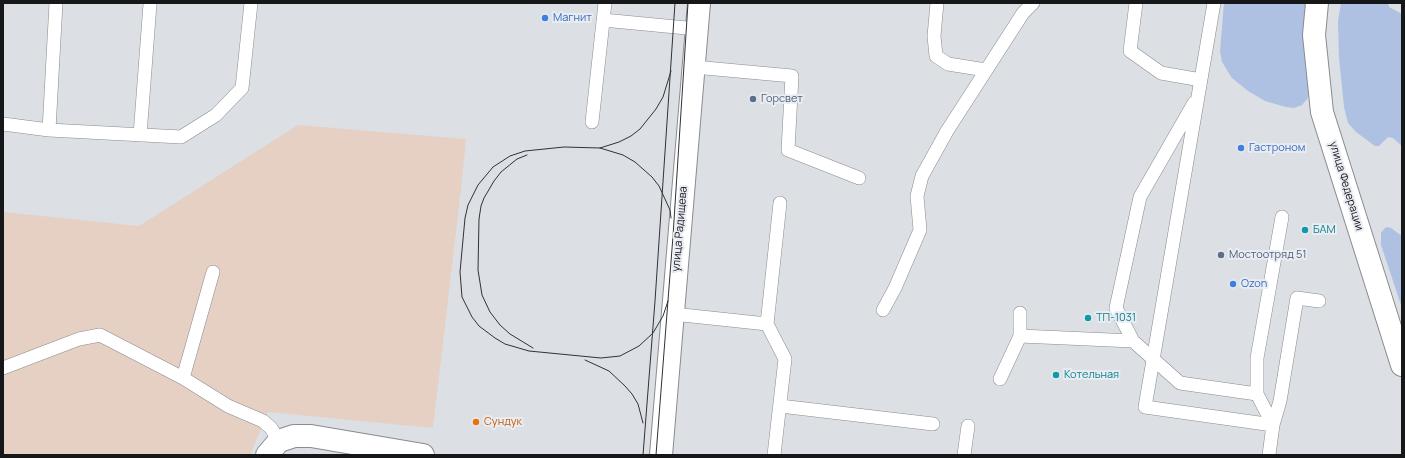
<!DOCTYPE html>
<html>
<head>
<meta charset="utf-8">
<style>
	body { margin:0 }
	#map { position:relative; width:1405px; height:458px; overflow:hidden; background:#dcdfe4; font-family:Manrope,sans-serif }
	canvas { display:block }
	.frame { position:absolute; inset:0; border:4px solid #161719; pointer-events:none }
</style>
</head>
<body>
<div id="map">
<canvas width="1405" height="458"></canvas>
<div class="frame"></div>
</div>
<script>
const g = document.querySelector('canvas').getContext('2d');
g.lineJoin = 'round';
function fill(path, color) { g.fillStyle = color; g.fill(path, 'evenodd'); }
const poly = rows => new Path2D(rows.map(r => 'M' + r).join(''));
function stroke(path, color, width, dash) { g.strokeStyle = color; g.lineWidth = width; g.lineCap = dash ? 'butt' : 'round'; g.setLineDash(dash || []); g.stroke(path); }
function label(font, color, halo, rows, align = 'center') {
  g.font = font + ' Manrope,sans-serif'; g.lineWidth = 4; g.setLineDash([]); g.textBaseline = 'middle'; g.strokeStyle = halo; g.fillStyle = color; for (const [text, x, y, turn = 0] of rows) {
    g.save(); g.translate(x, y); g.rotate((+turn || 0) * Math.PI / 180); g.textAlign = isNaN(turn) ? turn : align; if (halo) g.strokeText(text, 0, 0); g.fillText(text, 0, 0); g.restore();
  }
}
fill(poly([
	[298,125,466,139,462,180,433,428,268,412,250,455,3,455,3,212,139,226]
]), '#e6d0c4');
fill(poly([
	[1224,3,1311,3,1309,89,1308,98,1302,105,1294,108,1286,107,1265,101,1248,91,1232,78,1222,62,1220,51],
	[1341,3,1388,3,1389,7,1402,14,1402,146,1393,138,1388,137,1379,146,1375,146,1356,132,1348,123,1344,107,1339,58,1338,21],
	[1387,227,1391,228,1402,236,1402,308,1381,245,1381,233,1385,228]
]), '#aec1e3');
const service = poly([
	[937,3,934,36,936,56,948,64,986,70],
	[1136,3,1130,51,1161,73,1201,80],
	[1214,3,1145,407,1273,425],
	[603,20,697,29],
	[694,67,792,76,788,150,859,178],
	[1194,103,1140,197,1116,308,1133,341,1180,383,1257,394],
	[592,122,605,3],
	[3,124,49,130,56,3],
	[49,130,181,137,216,115,242,88,251,3],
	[140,135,150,4],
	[213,272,183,378,228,406,263,421,271,428,279,441],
	[883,310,895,288,920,230,917,196,922,176,947,131,1023,13,1033,3],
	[1020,313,1020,336],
	[673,314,767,324,780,203],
	[767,324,785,359,774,455],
	[3,368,79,339,100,335,183,378],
	[1000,379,1020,336,1133,341],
	[780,406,933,424],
	[1273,425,1257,394,1257,358,1282,217],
	[964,455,968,426],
	[1269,455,1273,425,1280,401,1297,298,1319,301]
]);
const minor = poly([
	[267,455,279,441,294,436,311,436,423,455]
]);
const tertiary = poly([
	[661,455,699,3]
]);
const secondary = poly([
	[1317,3,1314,35,1322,112,1402,365]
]);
stroke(service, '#888b90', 14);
stroke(minor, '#888b90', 24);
stroke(tertiary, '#888b90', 24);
stroke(secondary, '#888b90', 24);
stroke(service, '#fff', 13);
stroke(minor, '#fff', 22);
stroke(tertiary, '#fff', 22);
stroke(secondary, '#fff', 22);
stroke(poly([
	[600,148,623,155,635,162,652,177,659,186,670,210,671,218],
	[527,155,517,159,501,172,494,181,484,198,481,206,479,219,478,270,482,295,490,312,500,325,510,334,533,348],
	[668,301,663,316,653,333,639,346,620,356,601,358,529,351,505,344,495,338,479,326,472,317,462,297,460,272,465,218,468,205,478,185,493,167,510,156,525,151,564,147,600,148,619,142,631,136,640,129,656,109,663,97,671,71],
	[585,360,609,371,625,386,632,394,638,404,643,423],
	[643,455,655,301,675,3],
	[656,455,673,236,688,3]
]), '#313234', 1);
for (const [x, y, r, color] of [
	[545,18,4,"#3f7fe0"],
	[753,99,4,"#5c6f8a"],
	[1241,148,4,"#3f7fe0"],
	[1305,230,4,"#0f9aa8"],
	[1221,255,4,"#5c6f8a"],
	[1233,284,4,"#3f7fe0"],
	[1088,318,4,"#0f9aa8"],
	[1056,375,4,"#0f9aa8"],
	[476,422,4,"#e8710a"]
]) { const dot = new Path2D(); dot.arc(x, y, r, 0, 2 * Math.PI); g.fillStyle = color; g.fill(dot); stroke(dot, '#e9ecf2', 1.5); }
label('11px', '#366cbe', '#e9ecf2', [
	["Магнит",553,18],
	["Гастроном",1249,148],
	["Ozon",1241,284]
], 'left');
label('11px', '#4e5e75', '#e9ecf2', [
	["Горсвет",761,99],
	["Мостоотряд 51",1229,255]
], 'left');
label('11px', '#161719', '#e9ecf2', [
	["улица Федерации",1346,186,73],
	["улица Радищева",680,229,-85]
]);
label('11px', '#0d838f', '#e9ecf2', [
	["БАМ",1313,230],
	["ТП-1031",1096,318],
	["Котельная",1064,375]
], 'left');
label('11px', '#c56008', '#e9ecf2', [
	["Сундук",484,422]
], 'left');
</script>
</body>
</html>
